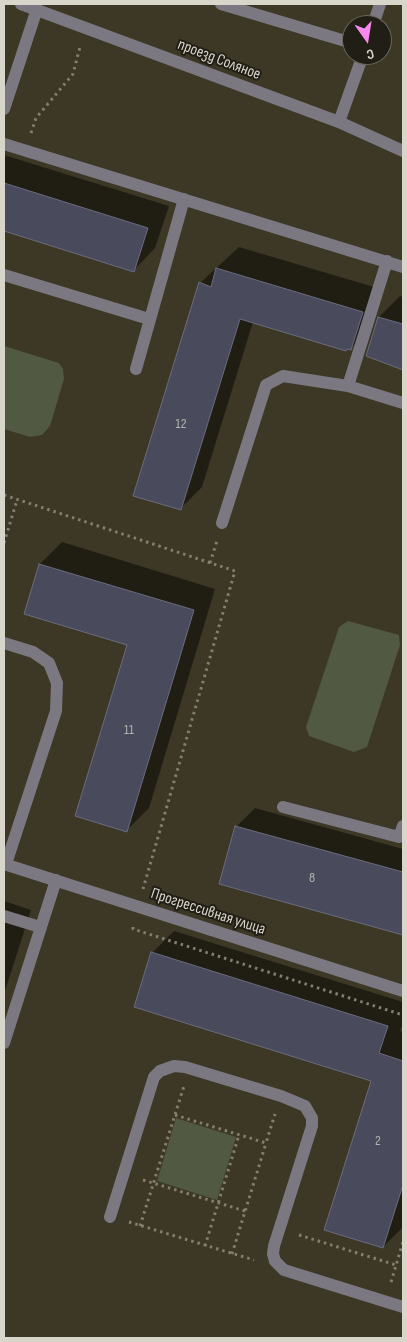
<!DOCTYPE html>
<html>
<head>
<meta charset="utf-8">
<style>
	body { margin:0 }
	#map { position:relative; width:407px; height:1342px; overflow:hidden; background:#3d3725; font-family:"Sofia Sans Condensed",sans-serif }
	canvas { display:block }
	.frame { position:absolute; inset:0; border:5px solid #d8d5ca; pointer-events:none }
	.north { position:absolute; left:342px; top:15px; width:50px; height:50px; box-sizing:border-box; background:#211e16; border:1px solid #6a675e; border-radius:50%; rotate:167deg; font-size:14px; font-weight:700; line-height:20px; text-align:center; color:#d8d5ca }
	.north::after { content:''; display:block; margin:auto; width:18px; height:22px; background:#f788ec; clip-path:polygon(50% 0,100% 100%,50% 72%,0 100%) }
</style>
</head>
<body>
<div id="map">
<canvas width="407" height="1342"></canvas>
<div class="frame"></div>
<div class="north">С</div>
</div>
<script>
const g = document.querySelector('canvas').getContext('2d');
g.lineJoin = 'round';
function fill(path, color) { g.fillStyle = color; g.fill(path, 'evenodd'); }
const poly = rows => new Path2D(rows.map(r => 'M' + r).join(''));
function stroke(path, color, width, dash) { g.strokeStyle = color; g.lineWidth = width; g.lineCap = dash ? 'butt' : 'round'; g.setLineDash(dash || []); g.stroke(path); }
function label(font, color, halo, rows, align = 'center') {
  g.font = font + ' "Sofia Sans Condensed",sans-serif'; g.lineWidth = 4; g.setLineDash([]); g.textBaseline = 'middle'; g.strokeStyle = halo; g.fillStyle = color; for (const [text, x, y, turn = 0] of rows) {
    g.save(); g.translate(x, y); g.rotate((+turn || 0) * Math.PI / 180); g.textAlign = isNaN(turn) ? turn : align; if (halo) g.strokeText(text, 0, 0); g.fillText(text, 0, 0); g.restore();
  }
}
fill(poly([
	[4,346,59,363,63,369,64,379,50,426,42,435,30,437,4,429],
	[348,621,399,635,400,645,367,747,354,752,309,736,306,727,339,627],
	[176,1118,236,1137,217,1200,157,1181]
]), '#515943');
fill(poly([
	[4,155,169,206,155,248,134,270,4,230],
	[239,247,384,290,372,327,350,349,253,322,202,487,180,509,200,283],
	[400,296,403,297,403,368,368,355,379,317],
	[62,542,215,589,149,808,127,830,129,644,25,613,40,564],
	[255,808,403,849,403,934,220,884,236,827],
	[4,901,31,910,4,994],
	[174,931,403,1002,403,1023,400,1031,403,1032,403,1227,383,1247,372,1080,152,953]
]), '#0007');
const building = poly([
	[4,183,148,228,134,272,4,231,4,183],
	[216,268,363,312,351,350,347,349,346,351,240,319,181,510,133,496,199,282,211,287,216,268],
	[378,317,403,324,403,370,366,356,378,317],
	[39,564,194,610,127,832,75,816,127,645,24,614,39,564],
	[235,826,403,872,403,935,219,884,235,826],
	[151,952,388,1026,379,1053,403,1061,403,1185,383,1248,324,1230,371,1081,134,1007,151,952]
]);
fill(building, '#494a5c');
stroke(building, '#6a6c7f', 1);
stroke(poly([
	[31,133,36,118,73,74,80,47],
	[4,495,235,571,143,889],
	[4,543,17,500],
	[210,563,217,541],
	[133,927,133,929,403,1015],
	[175,1115,266,1143,275,1114],
	[143,1180,245,1211],
	[129,1222,254,1260],
	[140,1226,184,1086],
	[299,1235,396,1265],
	[205,1246,239,1135],
	[232,1254,266,1143],
	[391,1282,403,1242]
]), '#837e70', 3, [2.5, 4]);
stroke(poly([
	[21,4,339,122,403,151],
	[221,4,352,43],
	[373,25,380,4],
	[4,109,37,9],
	[339,122,363,55],
	[4,144,403,267],
	[4,275,149,319],
	[136,369,184,199],
	[348,386,387,261],
	[222,523,266,385,283,376,348,386,403,403],
	[4,643,33,652,49,663,57,683,56,711,6,864],
	[283,807,399,837,403,826],
	[4,864,403,991],
	[4,916,40,927],
	[4,1043,56,880],
	[110,1217,154,1077,160,1071,174,1066,185,1067,281,1096,305,1106,312,1118,312,1126,274,1246,273,1254,275,1261,284,1270,403,1307]
]), '#7b7881', 12);
label('14px', '#b4b2ae', null, [
	["12",181,424],
	["11",129,730],
	["8",312,878],
	["2",378,1141]
]);
label('16px', '#d8d5ca', '#211e16', [
	["проезд Соляное",219,60,21],
	["Прогрессивная улица",208,912,18]
]);
</script>
</body>
</html>
